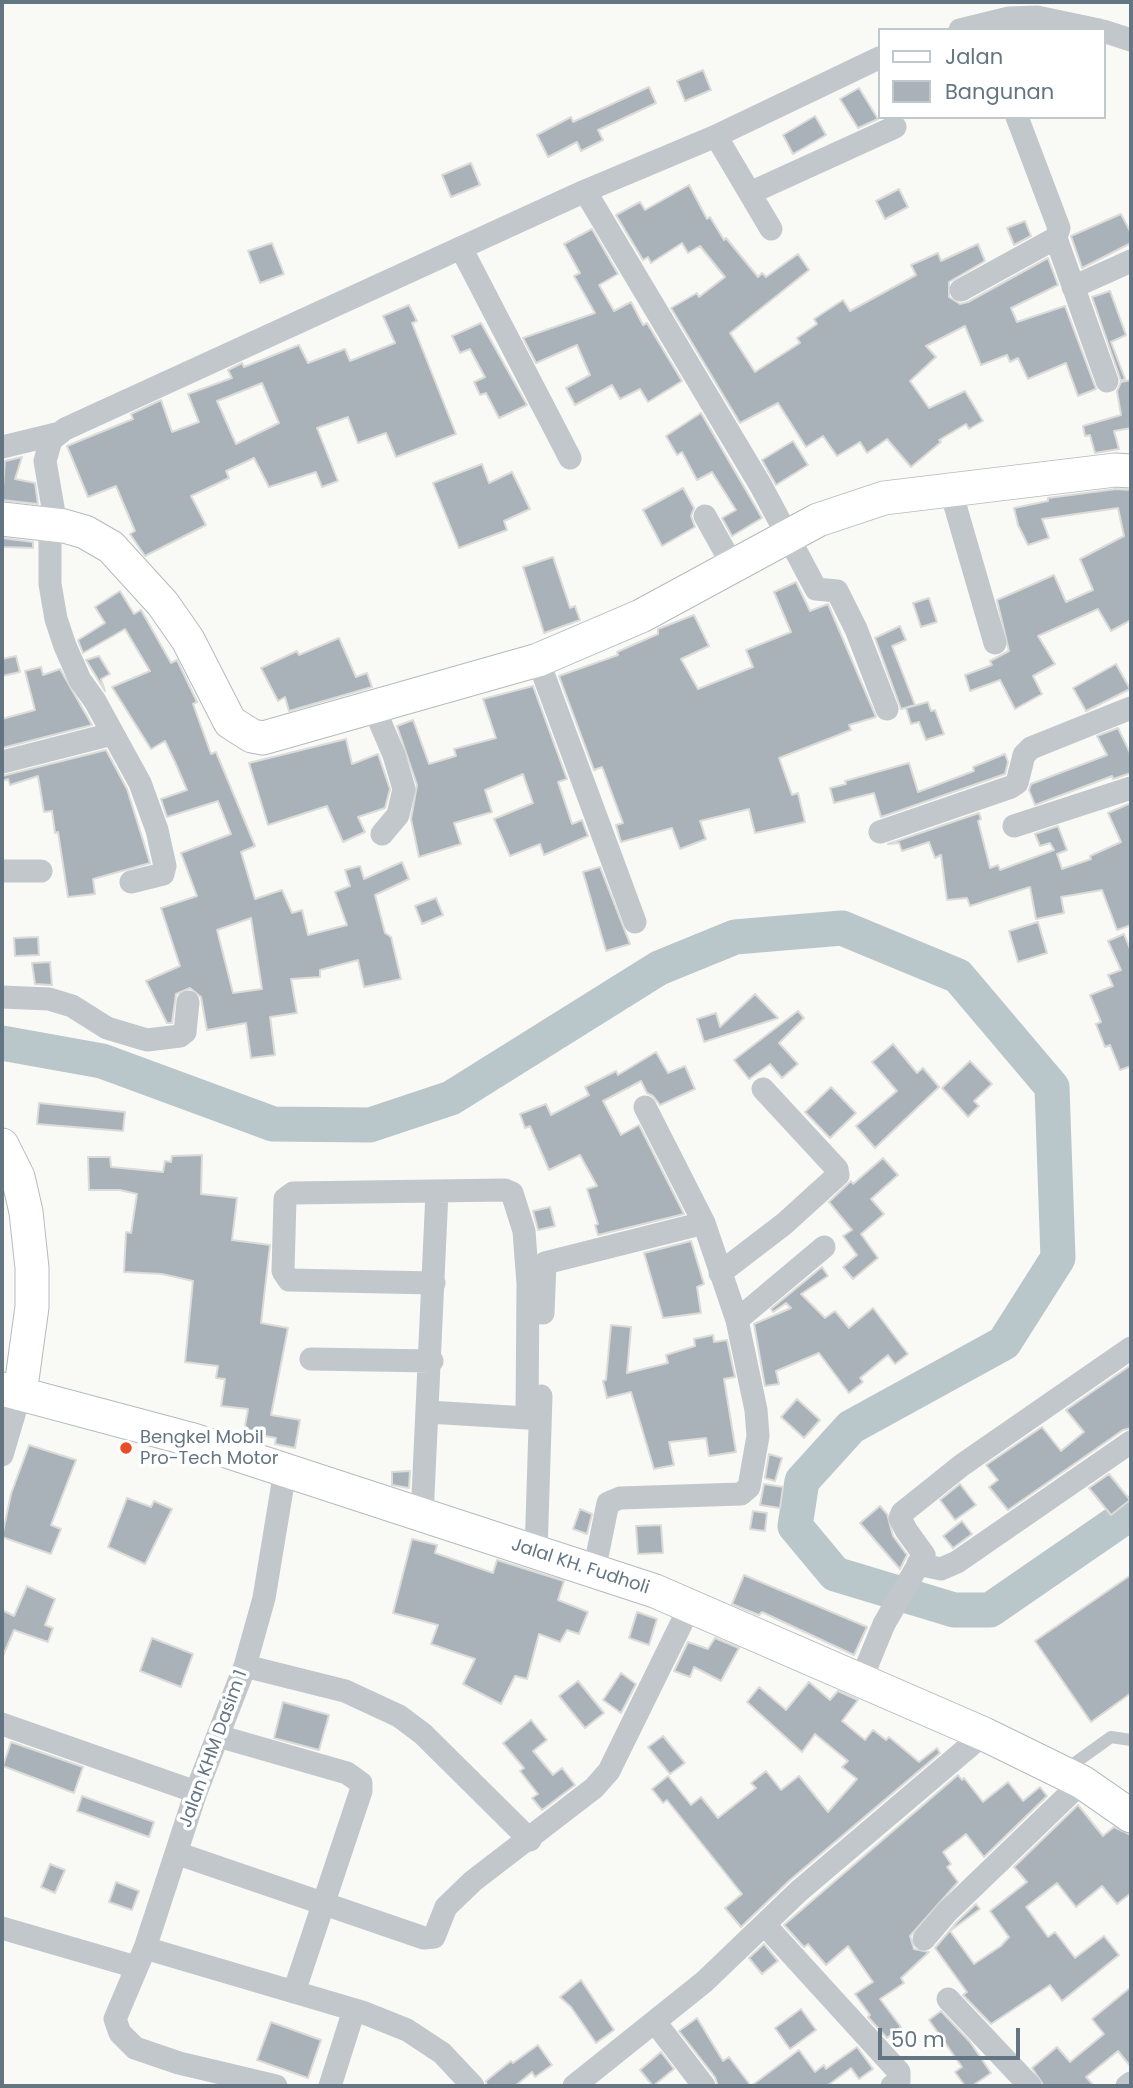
<!DOCTYPE html>
<html>
<head>
<meta charset="utf-8">
<style>
	body { margin:0 }
	#map { position:relative; width:1133px; height:2088px; overflow:hidden; background:#f9f9f6; font-family:Poppins,sans-serif }
	canvas { display:block }
	.frame { position:absolute; inset:0; border:4px solid #637582; pointer-events:none }
	.legend { position:absolute; left:878px; top:28px; width:228px; height:91px; box-sizing:border-box; background:#fff; border:2px solid #c1c8cd; margin:0; padding:9px 12px; list-style:none; font-size:21px; color:#637582 }
	.legend li { display:flex; align-items:center; gap:14px; height:35px }
	.legend b { width:35px; border:2px solid #c1c8cd }
	.scale { position:absolute; left:878px; top:2028px; width:142px; height:32px; box-sizing:border-box; border:4px solid #637582; border-top:0; padding-left:9px; font-size:21px; line-height:24px; white-space:nowrap; color:#637582; -webkit-text-stroke:5px #fff; paint-order:stroke }
</style>
</head>
<body>
<div id="map">
<canvas width="1133" height="2088"></canvas>
<div class="frame"></div>
<ul class="legend">
<li><b style="height:9px;background:#fff"></b>Jalan</li>
<li><b style="height:19px;background:#a9b2b8"></b>Bangunan</li>
</ul>
<div class="scale">50 m</div>
</div>
<script>
const g = document.querySelector('canvas').getContext('2d');
g.lineJoin = 'round';
const poly = rows => new Path2D(rows.map(r => 'M' + r).join(''));
function stroke(path, color, width, dash) { g.strokeStyle = color; g.lineWidth = width; g.lineCap = dash ? 'butt' : 'round'; g.setLineDash(dash || []); g.stroke(path); }
function fill(path, color) { g.fillStyle = color; g.fill(path, 'evenodd'); }
function label(font, color, halo, rows, align = 'center') {
  g.font = font + ' Poppins,sans-serif'; g.lineWidth = 7; g.setLineDash([]); g.textBaseline = 'middle'; g.strokeStyle = halo; g.fillStyle = color; for (const [text, x, y, turn = 0] of rows) {
    g.save(); g.translate(x, y); g.rotate((+turn || 0) * Math.PI / 180); g.textAlign = isNaN(turn) ? turn : align; if (halo) g.strokeText(text, 0, 0); g.fillText(text, 0, 0); g.restore();
  }
}
stroke(poly([
	[2,1043,102,1061,273,1124,370,1125,451,1098,659,968,735,937,842,928,958,976,1052,1087,1058,1258,1004,1343,851,1427,802,1481,795,1526,835,1574,954,1610,990,1610,1131,1513]
]), '#b9c6ca', 35);
const building = poly([
	[703,70,711,90,685,101,677,81,703,70],
	[649,87,656,103,598,130,603,140,581,151,577,142,548,157,537,135,571,117,573,122,649,87],
	[859,88,878,119,858,128,840,99,859,88],
	[815,116,826,135,793,154,783,135,815,116],
	[471,163,480,185,451,197,442,175,471,163],
	[689,185,707,219,710,217,724,240,726,238,758,277,762,273,766,277,798,254,809,270,730,333,755,372,800,343,797,338,817,324,814,319,843,300,850,311,916,275,911,265,938,253,941,261,978,244,985,261,949,282,949,297,960,304,968,302,1048,258,1058,285,1011,308,1017,322,1065,306,1096,389,1078,396,1066,363,1028,379,1018,358,1010,362,1007,355,981,365,965,326,926,346,936,357,910,381,929,408,965,391,983,421,969,429,966,424,939,440,941,442,911,467,887,439,867,453,860,442,837,456,823,436,806,447,778,403,740,423,671,308,697,293,699,297,725,277,700,246,688,253,682,243,651,263,648,257,643,260,616,215,640,202,645,210,689,185],
	[899,189,908,207,885,219,876,201,899,189],
	[1121,214,1131,233,1131,243,1082,268,1071,236,1121,214],
	[1025,221,1031,236,1014,245,1007,228,1025,221],
	[592,229,618,274,599,285,614,311,631,302,643,325,647,323,682,381,648,402,640,389,620,399,612,385,575,405,566,388,590,375,577,345,536,363,523,338,595,313,574,276,580,273,564,244,592,229],
	[272,243,284,274,260,283,248,251,272,243],
	[1110,291,1126,335,1111,342,1125,379,1121,381,1092,297,1110,291],
	[409,305,417,321,412,323,456,434,396,457,386,433,358,443,348,417,317,428,338,481,322,487,316,472,269,487,254,458,226,471,229,478,191,496,206,525,145,556,130,534,135,531,116,486,88,497,67,446,133,419,131,414,161,400,172,432,199,422,188,394,232,378,228,370,242,363,244,367,299,345,308,363,345,349,350,361,395,343,383,316,409,305],
	[262,383,279,423,236,444,217,401,262,383],
	[481,323,527,405,499,418,486,393,480,395,474,382,485,377,470,349,460,353,452,336,481,323],
	[1131,380,1131,428,1114,431,1119,449,1095,453,1090,435,1085,436,1083,426,1121,415,1117,391,1121,382,1131,380],
	[701,413,762,518,732,536,722,518,736,510,712,472,697,480,682,452,677,455,666,436,701,413],
	[793,441,808,465,776,485,762,460,793,441],
	[22,457,15,479,35,483,38,504,2,500,5,461,22,457],
	[482,464,489,483,512,472,530,509,504,521,507,530,459,548,433,483,482,464],
	[683,488,694,508,691,516,695,527,662,546,643,510,683,488],
	[1116,489,1131,490,1131,620,1111,631,1098,609,1038,636,1055,664,1033,676,1042,694,1015,709,1000,680,970,691,965,675,992,665,990,661,1009,651,997,600,1054,575,1066,602,1093,590,1080,559,1124,536,1118,508,1042,519,1049,538,1028,545,1018,525,1014,508,1048,501,1048,498,1116,489],
	[2,538,33,542,33,548,2,547,2,538],
	[553,557,570,608,575,606,580,620,544,633,523,567,553,557],
	[796,582,810,611,828,604,876,717,849,725,851,730,779,758,792,795,798,793,805,822,755,833,749,809,700,821,706,839,680,849,672,828,621,842,616,825,623,823,604,772,602,767,594,770,559,676,618,655,617,652,658,634,658,629,694,615,709,646,681,659,698,689,753,667,746,650,791,632,774,592,796,582],
	[120,591,134,614,141,610,171,663,177,660,197,702,193,704,211,754,216,752,255,846,241,852,255,899,282,890,292,913,302,910,308,935,347,925,335,892,350,886,345,870,360,866,364,879,402,862,409,879,375,895,385,933,391,937,401,979,364,987,358,960,320,970,320,977,291,979,297,1013,270,1017,275,1055,251,1058,246,1023,207,1030,201,997,190,988,176,994,172,1023,167,1023,146,981,180,966,161,908,197,896,181,853,231,834,218,801,167,817,161,799,187,790,175,762,165,741,151,749,112,687,150,671,125,629,83,653,78,640,105,623,95,607,120,591],
	[251,918,262,989,233,993,217,930,251,918],
	[929,598,937,622,921,627,913,603,929,598],
	[900,626,906,640,892,646,915,705,901,709,875,638,900,626],
	[339,638,356,677,367,673,372,687,289,711,285,697,278,701,261,668,297,651,299,655,339,638],
	[16,656,20,672,2,676,2,659,16,656],
	[99,656,110,674,101,679,105,691,86,660,99,656],
	[1116,664,1130,689,1086,711,1073,688,1116,664],
	[41,667,43,675,60,669,92,725,2,748,2,719,35,710,25,671,41,667],
	[533,686,567,779,558,782,572,824,582,820,588,836,544,855,540,844,510,856,494,819,533,803,523,774,485,790,492,812,454,823,461,844,419,857,411,819,417,785,397,726,413,720,429,764,456,756,454,749,496,738,483,699,533,686],
	[928,702,931,711,935,710,944,734,926,740,919,722,911,724,906,708,928,702],
	[1118,728,1131,755,1131,773,1113,779,1112,776,1035,805,1029,790,1031,784,1107,755,1097,736,1118,728],
	[346,739,352,764,378,754,390,789,385,808,358,817,365,832,343,842,327,806,268,825,249,763,346,739],
	[106,750,127,789,150,863,93,879,95,894,68,897,58,832,55,833,52,811,44,812,38,776,10,785,8,779,2,781,2,776,106,750],
	[1005,754,1008,762,1005,774,881,817,874,793,834,803,830,788,846,784,845,781,909,763,918,792,974,771,973,767,1005,754],
	[1131,803,1131,925,1117,930,1102,890,1061,897,1064,913,1036,919,1030,887,970,906,967,898,947,900,941,855,935,858,929,842,902,851,899,843,888,844,979,813,981,819,978,821,990,868,998,865,1000,870,1054,850,1050,843,1040,846,1035,834,1058,826,1067,850,1057,854,1062,869,1091,859,1090,856,1121,842,1108,813,1131,803],
	[600,867,630,944,606,951,583,872,600,867],
	[436,898,443,915,422,924,415,906,436,898],
	[1038,922,1047,953,1018,962,1009,931,1038,922],
	[1124,934,1131,951,1131,1066,1120,1070,1110,1045,1105,1047,1096,1024,1101,1022,1090,995,1113,986,1108,975,1121,970,1108,941,1124,934],
	[38,937,39,955,15,956,14,938,38,937],
	[50,962,52,985,35,984,32,963,50,962],
	[755,994,778,1018,704,1042,697,1019,716,1013,720,1027,755,994],
	[798,1011,804,1018,779,1043,798,1064,782,1078,770,1064,749,1079,734,1060,798,1011],
	[893,1044,917,1073,923,1068,939,1087,875,1148,856,1126,897,1091,872,1062,893,1044],
	[656,1052,668,1073,685,1066,695,1089,660,1105,653,1096,647,1093,641,1081,603,1101,621,1135,639,1125,684,1214,598,1235,595,1225,598,1224,587,1189,597,1186,580,1155,549,1170,530,1126,525,1128,520,1114,546,1104,551,1115,589,1095,585,1087,616,1071,618,1075,656,1052],
	[970,1061,992,1084,974,1101,979,1106,968,1117,942,1088,970,1061],
	[831,1087,856,1113,830,1138,805,1112,831,1087],
	[39,1103,125,1112,123,1131,37,1124,39,1103],
	[202,1155,201,1194,237,1198,232,1240,270,1245,261,1323,288,1328,271,1415,300,1420,295,1448,275,1444,276,1438,244,1432,248,1409,221,1406,225,1379,216,1378,218,1366,185,1362,193,1281,162,1274,124,1272,126,1232,131,1233,137,1194,120,1190,89,1190,88,1157,110,1157,111,1167,163,1172,165,1161,171,1162,172,1156,202,1155],
	[883,1158,898,1175,871,1199,884,1214,861,1234,878,1258,853,1279,843,1267,857,1255,843,1236,852,1230,829,1202,851,1181,853,1184,883,1158],
	[550,1207,555,1226,538,1230,533,1211,550,1207],
	[691,1241,704,1284,697,1287,701,1313,663,1318,644,1253,691,1241],
	[822,1267,828,1276,801,1294,825,1318,835,1311,849,1328,873,1308,908,1354,895,1364,888,1355,860,1378,863,1382,849,1393,819,1353,776,1371,779,1384,765,1386,754,1324,791,1308,786,1303,773,1312,771,1309,822,1267],
	[611,1325,631,1327,627,1373,668,1363,666,1355,695,1346,694,1339,713,1335,714,1342,727,1340,735,1377,724,1379,736,1452,709,1456,706,1438,669,1442,674,1465,654,1469,631,1392,607,1398,603,1381,606,1380,611,1325],
	[1131,1365,1131,1428,1123,1430,1008,1510,989,1487,998,1480,986,1465,1042,1427,1061,1451,1084,1432,1066,1410,1131,1365],
	[797,1399,820,1420,804,1438,781,1417,797,1399],
	[29,1445,76,1460,51,1525,61,1529,51,1554,2,1537,11,1494,29,1445],
	[769,1454,782,1458,775,1481,765,1478,769,1454],
	[410,1471,409,1488,392,1485,392,1472,410,1471],
	[1109,1474,1130,1500,1111,1515,1089,1488,1109,1474],
	[764,1484,783,1487,780,1508,760,1505,764,1484],
	[960,1484,976,1505,955,1520,940,1500,960,1484],
	[127,1498,151,1507,154,1501,172,1509,145,1564,108,1547,127,1498],
	[880,1506,887,1514,893,1536,907,1555,900,1569,860,1523,880,1506],
	[580,1509,592,1514,587,1534,573,1529,580,1509],
	[753,1511,767,1513,765,1531,750,1529,753,1511],
	[962,1521,972,1534,953,1548,943,1536,962,1521],
	[661,1525,663,1553,638,1554,636,1526,661,1525],
	[412,1539,437,1545,435,1553,493,1573,497,1560,564,1581,558,1600,588,1612,579,1634,567,1630,560,1642,539,1634,527,1679,515,1676,501,1704,463,1684,475,1659,431,1644,438,1625,393,1613,412,1539],
	[744,1575,867,1627,854,1655,762,1612,759,1615,732,1604,744,1575],
	[1131,1575,1131,1693,1091,1722,1035,1641,1131,1575],
	[27,1586,55,1599,45,1625,53,1628,48,1642,14,1630,2,1658,2,1610,14,1616,27,1586],
	[637,1612,657,1619,649,1645,629,1638,637,1612],
	[152,1638,193,1654,181,1687,140,1671,152,1638],
	[715,1638,739,1648,721,1681,694,1667,690,1677,674,1671,688,1642,708,1649,715,1638],
	[621,1673,636,1684,621,1713,603,1700,621,1673],
	[578,1681,604,1713,585,1728,559,1696,578,1681],
	[809,1682,830,1700,838,1691,858,1700,842,1721,865,1740,873,1730,886,1740,889,1737,919,1762,937,1748,940,1753,790,1880,741,1927,725,1908,742,1894,667,1800,663,1803,652,1789,668,1776,691,1805,701,1797,718,1818,756,1788,751,1783,766,1771,781,1790,799,1776,828,1812,857,1779,842,1767,848,1761,815,1734,802,1752,747,1702,759,1687,786,1710,809,1682],
	[283,1702,329,1715,319,1750,274,1738,283,1702],
	[531,1720,547,1740,533,1751,553,1775,562,1768,575,1785,542,1810,532,1798,538,1794,520,1771,524,1768,503,1743,531,1720],
	[663,1736,685,1763,670,1774,648,1747,663,1736],
	[11,1742,83,1767,74,1793,3,1766,11,1742],
	[958,1775,962,1780,964,1778,983,1802,1008,1782,1023,1801,1040,1787,1047,1796,984,1857,966,1834,943,1852,951,1864,947,1867,958,1882,910,1936,914,1949,929,1952,901,1978,904,1983,880,1999,901,2027,887,2038,868,2017,870,2015,855,1994,873,1982,848,1946,826,1965,808,1944,804,1947,784,1925,958,1775],
	[82,1796,154,1822,149,1837,77,1811,82,1796],
	[1078,1805,1103,1836,1114,1827,1131,1835,1131,1893,1117,1904,1102,1886,1076,1907,1057,1883,1026,1907,1048,1937,1055,1932,1075,1958,1104,1936,1119,1955,1062,2001,1050,1985,991,2024,963,1995,967,1992,935,1948,957,1922,976,1904,980,1909,950,1931,974,1964,1001,1946,1009,1937,990,1911,1027,1882,1014,1867,1078,1805],
	[50,1864,65,1870,55,1893,41,1887,50,1864],
	[116,1882,139,1891,132,1910,109,1902,116,1882],
	[764,1944,778,1961,762,1974,749,1958,764,1944],
	[581,1980,614,2030,596,2043,571,2007,560,1997,581,1980],
	[1131,1987,1131,2067,1118,2051,1086,2077,1094,2086,1044,2086,1032,2068,1057,2047,1070,2062,1104,2034,1092,2019,1131,1987],
	[801,2009,816,2030,790,2049,775,2028,801,2009],
	[941,2011,970,2042,991,2073,972,2086,965,2086,955,2072,962,2067,929,2020,941,2011],
	[697,2018,723,2061,729,2057,751,2086,799,2050,815,2072,824,2065,826,2069,857,2047,873,2069,859,2079,851,2068,827,2086,718,2086,715,2077,679,2031,697,2018],
	[271,2022,321,2040,308,2078,257,2060,271,2022],
	[538,2045,552,2065,535,2077,532,2072,515,2086,487,2086,486,2081,511,2061,513,2063,538,2045],
	[661,2052,674,2069,653,2086,640,2070,661,2052]
]);
fill(building, '#a9b2b8');
stroke(building, '#dbdbd9', 2);
const secondary = poly([
	[2,519,64,526,85,532,111,547,163,604,188,640,230,722,252,736,263,738,538,660,641,616,818,520,884,498,1115,470,1131,471],
	[2,1145,18,1177,26,1212,32,1268,32,1307,20,1394],
	[2,1389,193,1440,655,1591,984,1734,1082,1782,1131,1816]
]);
stroke(secondary, '#b4bbbf', 35);
stroke(poly([
	[1065,1770,1111,1737,1131,1740]
]), '#c2c7cb', 12);
stroke(poly([
	[960,30,1009,18,1037,17,1099,30],
	[1103,31,1131,40],
	[716,136,771,229],
	[585,191,761,486,816,589,837,591,856,629,887,709],
	[750,193,895,127],
	[1056,238,1107,381],
	[461,248,570,458],
	[1073,287,1131,261],
	[961,290,1056,238,1059,228,1017,117],
	[2,447,56,434],
	[950,488,995,643],
	[705,516,733,566],
	[50,524,50,584,56,619,65,646,80,680,95,701,140,783,157,830,165,866,163,874,131,882],
	[56,525,45,461,51,440,65,429,585,191,716,136,879,58],
	[538,660,635,922],
	[374,708,394,755,404,789,398,815,382,834],
	[2,762,112,734],
	[1014,826,1131,788],
	[880,832,1011,787,1017,783,1024,755,1031,748,1131,708],
	[2,871,41,871],
	[2,997,49,999,72,1006,107,1028,147,1040,180,1036,185,1032,188,1002],
	[645,1107,704,1223,737,1320,824,1247],
	[720,1273,784,1224,838,1175,837,1169,763,1089],
	[543,1313,545,1263,704,1223],
	[311,1359,432,1361],
	[428,1412,527,1418,528,1284,524,1231,512,1193,505,1190,293,1193,285,1199,283,1271,289,1280,434,1283],
	[2,1455,20,1394],
	[422,1517,437,1192],
	[536,1553,541,1396],
	[918,1564,941,1569,957,1562,1131,1442],
	[594,1571,608,1503,620,1498,741,1494,749,1487,758,1436,756,1410,737,1320],
	[245,1666,345,1691,399,1716,423,1734,530,1840],
	[861,1680,884,1624,924,1555,906,1530,900,1518,902,1513,962,1465,1131,1348],
	[2,1724,196,1792],
	[218,1736,347,1773,361,1783,361,1791,294,1992],
	[176,1853,424,1938,434,1937,446,1907,473,1881,594,1788,609,1771,690,1606],
	[765,1925,899,2072,899,2081,892,2086],
	[2,1928,136,1967],
	[924,1939,947,1912,1082,1782],
	[145,1948,362,2012,407,2030,442,2053,473,2086],
	[948,1999,1030,2086],
	[655,2022,704,2086],
	[276,2086,179,2063,135,2048,120,2033,115,2019,145,1948,196,1792,245,1666,264,1598,285,1471],
	[330,2086,354,2010],
	[574,2086,704,1982,799,1891,984,1734],
	[1127,2086,1131,2083]
]), '#c2c7cb', 23);
stroke(secondary, '#fff', 33);
for (const [x, y, r, color] of [
	[126,1448,7,"#e74e28"]
]) { const dot = new Path2D(); dot.arc(x, y, r, 0, 2 * Math.PI); g.fillStyle = color; g.fill(dot); stroke(dot, '#fff', 2.5); }
label('18px', '#637582', '#fff', [
	["Bengkel Mobil",140,1438],
	["Pro-Tech Motor",140,1459]
], 'left');
label('18px', '#637582', '#fff', [
	["Jalal KH. Fudholi",580,1567,18],
	["Jalan KHM Dasim 1",214,1749,-70]
]);
</script>
</body>
</html>
